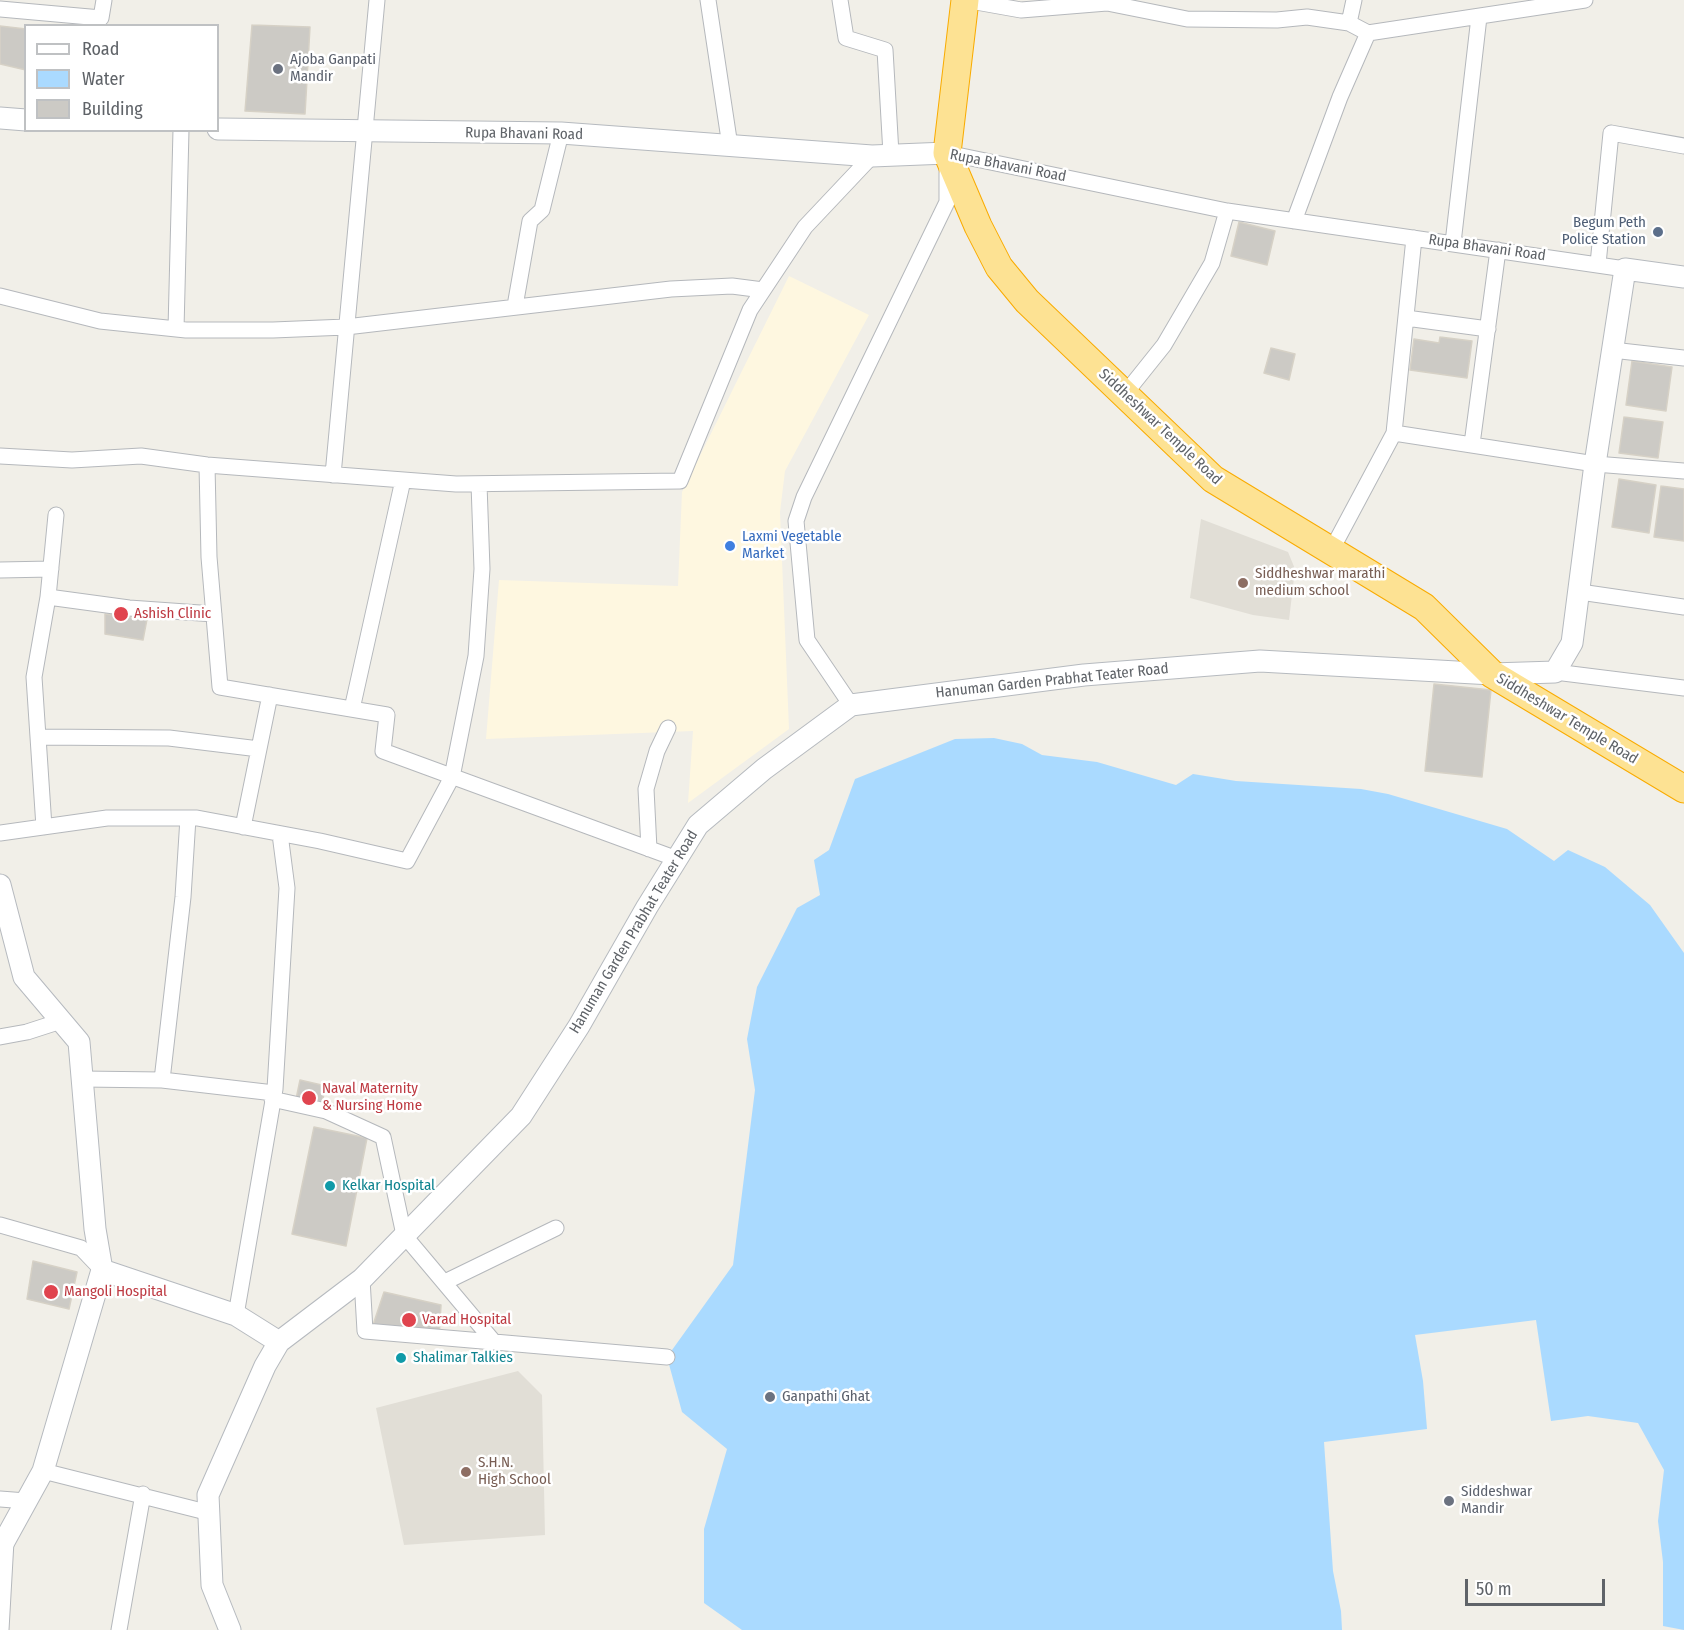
<!DOCTYPE html>
<html>
<head>
<meta charset="utf-8">
<style>
	body { margin:0 }
	#map { position:relative; width:1684px; height:1630px; overflow:hidden; background:#f1efe8; font-family:"Fira Sans Condensed",sans-serif }
	canvas { display:block }
	.legend { position:absolute; left:24px; top:24px; width:195px; height:108px; box-sizing:border-box; background:#fff; border:2px solid #bfc1c3; margin:0; padding:8px 10px; list-style:none; font-size:18px; color:#5f6368 }
	.legend li { display:flex; align-items:center; gap:12px; height:30px }
	.legend b { width:30px; border:2px solid #bfc1c3 }
	.scale { position:absolute; left:1465px; top:1579px; width:140px; height:27px; box-sizing:border-box; border:3px solid #5f6368; border-top:0; padding-left:8px; font-size:18px; line-height:21px; white-space:nowrap; color:#5f6368; -webkit-text-stroke:4px #fff; paint-order:stroke }
</style>
</head>
<body>
<div id="map">
<canvas width="1684" height="1630"></canvas>
<ul class="legend">
<li><b style="height:8px;background:#fff"></b>Road</li>
<li><b style="height:16px;background:#aadaff"></b>Water</li>
<li><b style="height:16px;background:#cccac5"></b>Building</li>
</ul>
<div class="scale">50 m</div>
</div>
<script>
const g = document.querySelector('canvas').getContext('2d');
g.lineJoin = 'round';
function fill(path, color) { g.fillStyle = color; g.fill(path, 'evenodd'); }
const poly = rows => new Path2D(rows.map(r => 'M' + r).join(''));
function stroke(path, color, width, dash) { g.strokeStyle = color; g.lineWidth = width; g.lineCap = dash ? 'butt' : 'round'; g.setLineDash(dash || []); g.stroke(path); }
function label(font, color, halo, rows, align = 'center') {
  g.font = font + ' "Fira Sans Condensed",sans-serif'; g.lineWidth = 5; g.setLineDash([]); g.textBaseline = 'middle'; g.strokeStyle = halo; g.fillStyle = color; for (const [text, x, y, turn = 0] of rows) {
    g.save(); g.translate(x, y); g.rotate((+turn || 0) * Math.PI / 180); g.textAlign = isNaN(turn) ? turn : align; if (halo) g.strokeText(text, 0, 0); g.fillText(text, 0, 0); g.restore();
  }
}
fill(poly([
	[789,276,869,315,785,471,780,512,789,729,688,803,693,731,486,739,499,580,678,586,682,492]
]), '#fef7e0');
fill(poly([
	[1201,519,1288,552,1295,569,1289,620,1253,615,1190,598],
	[518,1371,542,1395,545,1535,404,1545,376,1408]
]), '#e1ded6');
fill(poly([
	[994,738,1022,744,1042,755,1097,762,1176,785,1193,774,1236,781,1361,789,1388,794,1507,829,1554,861,1568,850,1605,867,1650,905,1684,953,1684,1630,1663,1626,1663,1562,1658,1521,1664,1470,1638,1423,1588,1416,1551,1421,1536,1320,1415,1335,1423,1381,1427,1429,1324,1442,1333,1571,1341,1611,1342,1630,742,1630,704,1603,704,1529,727,1449,682,1412,667,1357,733,1265,755,1090,747,1039,757,987,797,908,820,895,814,860,829,850,855,779,955,739]
]), '#aadaff');
const building = poly([
	[252,25,310,27,305,114,245,111,252,25],
	[0,26,26,29,26,70,0,64,0,26],
	[1239,222,1275,231,1267,265,1231,256,1239,222],
	[1440,337,1472,341,1467,378,1410,370,1414,339,1439,343,1440,337],
	[1271,348,1295,354,1289,380,1264,373,1271,348],
	[1632,361,1672,367,1666,411,1626,405,1632,361],
	[1624,417,1663,422,1658,458,1619,453,1624,417],
	[1619,479,1656,485,1649,533,1612,527,1619,479],
	[1661,486,1684,489,1684,541,1654,537,1661,486],
	[105,614,147,619,143,640,105,634,105,614],
	[1434,684,1491,690,1482,777,1425,771,1434,684],
	[300,1080,326,1086,320,1110,295,1104,300,1080],
	[314,1127,367,1138,346,1246,292,1234,314,1127],
	[33,1261,77,1272,69,1309,27,1299,33,1261],
	[384,1292,441,1305,439,1338,372,1328,384,1292]
]);
fill(building, '#cccac5');
stroke(building, '#d6d1c6', 1.5);
const street = poly([
	[708,0,730,146],
	[840,0,846,38,885,50,891,154],
	[965,0,1021,10,1107,3,1187,19,1277,20,1307,17,1349,23,1368,33,1585,0],
	[0,9,101,18,104,0],
	[1349,23,1354,0],
	[1294,221,1340,97,1368,33],
	[1453,243,1479,17],
	[1598,264,1611,133,1684,146],
	[0,296,100,321,186,330,273,330,346,327,671,289,732,286,763,290],
	[515,306,530,221,542,210,561,133],
	[1406,318,1488,329],
	[176,329,181,130],
	[1612,350,1684,358],
	[1124,395,1164,345,1212,263,1227,211],
	[1394,433,1595,464,1684,471],
	[1472,444,1498,250],
	[0,456,72,460,141,456,207,465,456,484,680,481,750,310,805,227,872,156],
	[207,465,209,557,220,687,387,715,383,751,677,859],
	[333,475,377,0],
	[1331,551,1394,433,1414,238],
	[0,570,51,569],
	[1580,592,1684,607],
	[48,597,129,608,214,614],
	[1555,672,1684,688],
	[851,705,807,640,796,521,804,497,947,202,947,153,1227,211,1625,269],
	[352,709,403,480],
	[38,737,169,738,259,749],
	[44,827,34,677,48,597,56,515],
	[243,827,270,695],
	[0,833,107,818,197,818,320,841,407,861,452,777,476,656,482,569,479,484],
	[649,849,646,789,657,751,668,728],
	[0,1037,27,1032,61,1021],
	[82,1079,162,1080,274,1093],
	[162,1080,183,897,188,818],
	[272,1099,326,1111,383,1137,404,1235,494,1342,667,1357],
	[0,1225,81,1248,102,1270],
	[362,1279,365,1331,494,1342],
	[445,1282,556,1228],
	[236,1315,275,1089,287,888,280,834],
	[43,1471,210,1513],
	[0,1499,26,1501],
	[1,1630,6,1541],
	[119,1630,143,1494]
]);
const secondary = poly([
	[0,118,26,120],
	[218,129,561,133,872,156,947,153],
	[0,885,24,977,79,1042,95,1229,102,1270,43,1471,0,1549],
	[102,1270,236,1315,279,1342],
	[230,1630,212,1585,208,1495,265,1366,279,1342,362,1279,521,1116,579,1026,647,907,698,825,764,769,851,705,1084,675,1260,661,1492,674,1555,672,1572,643,1595,464,1625,269,1684,277]
]);
const highway = poly([
	[965,0,947,153,978,226,999,267,1027,301,1213,479,1424,607,1492,674,1684,789]
]);
stroke(street, '#b5b8bc', 17);
stroke(secondary, '#b6babf', 23);
stroke(highway, '#f9ab00', 29);
stroke(street, '#fff', 15);
stroke(secondary, '#fff', 21);
stroke(highway, '#fde293', 27);
for (const [x, y, r, color] of [
	[278,69,6,"#6b7280"],
	[1658,232,6,"#5c6f8a"],
	[730,546,6,"#3f7fe0"],
	[1243,583,6,"#8d6e63"],
	[121,614,8,"#e0444e"],
	[309,1098,8,"#e0444e"],
	[330,1186,6,"#0f9aa8"],
	[51,1292,8,"#e0444e"],
	[409,1320,8,"#e0444e"],
	[401,1358,6,"#0f9aa8"],
	[770,1397,6,"#6b7280"],
	[466,1472,6,"#8d6e63"],
	[1449,1501,6,"#6b7280"]
]) { const dot = new Path2D(); dot.arc(x, y, r, 0, 2 * Math.PI); g.fillStyle = color; g.fill(dot); stroke(dot, '#fff', 2); }
label('15px', '#5b616d', '#fff', [
	["Ajoba Ganpati",290,60],
	["Mandir",290,77],
	["Ganpathi Ghat",782,1397],
	["Siddeshwar",1461,1492],
	["Mandir",1461,1509]
], 'left');
label('15px', '#5f6368', '#fff', [
	["Rupa Bhavani Road",524,134,1],
	["Rupa Bhavani Road",1008,166,11],
	["Rupa Bhavani Road",1487,248,8],
	["Siddheshwar Temple Road",1160,427,43],
	["Hanuman Garden Prabhat Teater Road",1052,681,-6],
	["Siddheshwar Temple Road",1567,719,31],
	["Hanuman Garden Prabhat Teater Road",634,932,-59]
]);
label('15px', '#4e5e75', '#fff', [
	["Begum Peth",1646,223],
	["Police Station",1646,240]
], 'right');
label('15px', '#366cbe', '#fff', [
	["Laxmi Vegetable",742,537],
	["Market",742,554]
], 'left');
label('15px', '#785e54', '#fff', [
	["Siddheshwar marathi",1255,574],
	["medium school",1255,591],
	["S.H.N.",478,1463],
	["High School",478,1480]
], 'left');
label('15px', '#be3a42', '#fff', [
	["Ashish Clinic",134,614],
	["Naval Maternity",322,1089],
	["& Nursing Home",322,1106],
	["Mangoli Hospital",64,1292],
	["Varad Hospital",422,1320]
], 'left');
label('15px', '#0d838f', '#fff', [
	["Kelkar Hospital",342,1186],
	["Shalimar Talkies",413,1358]
], 'left');
</script>
</body>
</html>
